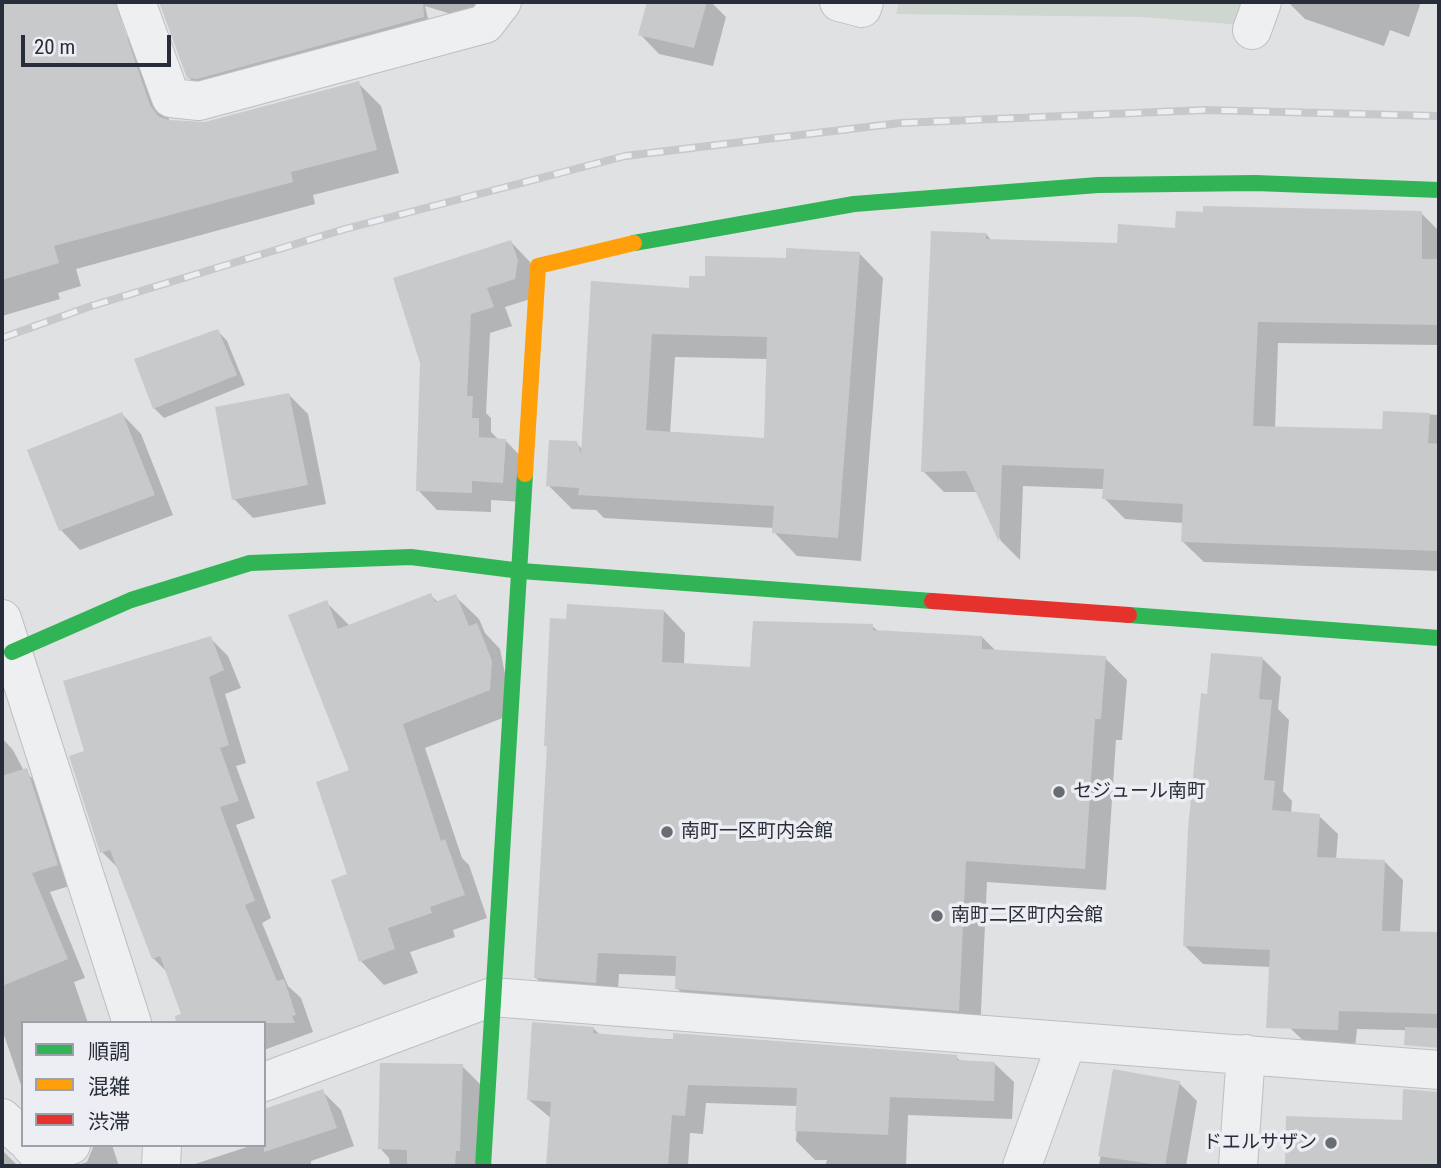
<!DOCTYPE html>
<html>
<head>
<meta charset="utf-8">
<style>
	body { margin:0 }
	#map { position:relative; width:1441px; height:1168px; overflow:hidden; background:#dfe1e3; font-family:"Roboto Condensed","Noto Sans JP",sans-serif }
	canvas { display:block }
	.frame { position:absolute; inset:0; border:4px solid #282e39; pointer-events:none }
	.legend { position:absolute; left:21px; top:1021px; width:245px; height:126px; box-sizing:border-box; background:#eceef3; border:2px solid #9ea1a9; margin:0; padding:9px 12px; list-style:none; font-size:21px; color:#282e39 }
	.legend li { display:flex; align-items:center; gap:14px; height:35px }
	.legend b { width:35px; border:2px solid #9ea1a9 }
	.scale { position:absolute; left:21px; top:35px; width:150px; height:32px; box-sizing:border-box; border:4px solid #282e39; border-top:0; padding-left:9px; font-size:21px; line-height:24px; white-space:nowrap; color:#282e39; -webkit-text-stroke:5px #eceef3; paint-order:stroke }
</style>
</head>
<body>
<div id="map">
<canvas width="1441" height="1168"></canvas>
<div class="frame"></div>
<ul class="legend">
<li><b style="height:9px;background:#30b455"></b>順調</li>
<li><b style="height:9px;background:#ff9f0a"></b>混雑</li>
<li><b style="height:9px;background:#e5322d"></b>渋滞</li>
</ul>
<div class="scale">20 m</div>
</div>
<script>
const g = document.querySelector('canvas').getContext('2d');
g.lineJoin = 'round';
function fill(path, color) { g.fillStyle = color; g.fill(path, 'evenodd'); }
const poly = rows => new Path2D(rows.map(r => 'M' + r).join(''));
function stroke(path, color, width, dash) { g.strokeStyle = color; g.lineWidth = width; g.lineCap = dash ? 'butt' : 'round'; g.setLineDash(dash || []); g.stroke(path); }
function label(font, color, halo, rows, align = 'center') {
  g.font = font + ' "Roboto Condensed","Noto Sans JP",sans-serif'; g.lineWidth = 7; g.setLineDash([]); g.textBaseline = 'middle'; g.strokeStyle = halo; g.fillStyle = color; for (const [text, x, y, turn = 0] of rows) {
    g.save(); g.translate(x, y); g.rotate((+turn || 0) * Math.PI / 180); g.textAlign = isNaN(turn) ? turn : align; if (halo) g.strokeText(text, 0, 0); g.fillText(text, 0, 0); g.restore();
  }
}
fill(poly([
	[899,2,1249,2,1242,25,1142,17,896,14]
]), '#cfd6cf');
fill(poly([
	[2,2,149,2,135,21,2,18],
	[162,2,494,2,487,25,425,6,433,40,209,98,188,77,177,17],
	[648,2,711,2,726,17,713,66,659,54,640,34],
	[1288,2,1421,2,1409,37,1390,30,1384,46,1305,19],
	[123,33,146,56,170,122,204,124,358,83,381,106,399,173,313,195,315,204,76,269,81,286,58,293,60,299,2,316,2,67],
	[1421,213,1439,231,1439,345,1278,343,1275,428,1384,431,1385,412,1439,415,1439,571,1204,562,1182,541,1183,523,1125,519,1104,498,1104,489,1023,486,1020,560,1001,541,978,492,944,492,923,471,986,234,992,241,1118,245,1177,230],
	[511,242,530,262,534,298,505,307,512,326,490,333,486,413,491,418,491,432,499,440,505,440,524,460,522,502,491,500,491,512,437,510,418,490,422,362],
	[860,254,883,278,861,561,797,556,774,532,774,528,604,518,596,510,572,509,548,485,576,443,583,450,593,283,691,289,706,278,787,260],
	[675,357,768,359,766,440,670,434],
	[218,331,227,341,245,385,164,418,154,408],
	[289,395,308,414,326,504,253,518,234,499],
	[122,414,141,434,173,515,80,550,61,530,30,451],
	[430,595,438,602,455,596,479,619,485,633,500,649,513,714,425,748,462,858,469,865,487,918,453,930,455,937,410,952,418,973,384,985,361,961,349,875,352,771,326,602,350,626],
	[664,611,685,633,684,665,752,669,872,626,879,632,982,637,996,651,1105,658,1127,680,1122,740,1116,740,1106,890,987,882,980,1032,698,1010,677,988,677,976,619,974,617,1004,558,999,536,978,549,748,546,746,568,621],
	[210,638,228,656,241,688,225,694,246,763,236,766,255,818,236,825,271,918,262,923,288,986,301,998,313,1032,264,1050,264,1023,167,972,153,958,119,869,102,852,86,752],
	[1263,659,1281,677,1278,709,1289,720,1283,791,1292,801,1291,814,1319,816,1338,834,1336,860,1385,862,1403,880,1400,933,1439,934,1439,1031,1357,1029,1355,1048,1309,1046,1290,1028,1272,967,1203,964,1184,945,1208,696],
	[2,738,13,750,24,771,45,789,76,884,50,892,85,978,74,982,88,1023,23,1023,23,1091,2,1029],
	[593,1028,600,1035,956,1057,962,1062,995,1064,1014,1082,1012,1119,908,1115,906,1166,825,1166,827,1160,815,1160,796,1141,798,1106,706,1103,703,1134,690,1133,688,1166,548,1166,552,1119,529,1100],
	[462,1066,481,1085,478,1166,390,1166,389,1158,380,1148],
	[1114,1071,1179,1083,1197,1101,1186,1166,1099,1166],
	[322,1091,341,1110,354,1146,311,1161,311,1166,189,1166,253,1145,264,1145],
	[1404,1099,1439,1100,1439,1166,1287,1166,1288,1118,1403,1121],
	[94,1145,112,1145,119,1166,76,1166,87,1162],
	[2,1150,18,1166,2,1166]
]), '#0003');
fill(poly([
	[2,2,115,2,150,105,158,116,169,120,205,122,359,81,377,150,291,172,293,182,54,246,59,263,2,280],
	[159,2,423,2,424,17,197,79,187,78],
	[647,2,707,2,694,48,638,35],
	[1203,206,1422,211,1422,259,1439,259,1439,325,1258,322,1253,426,1382,429,1383,411,1430,413,1428,443,1439,444,1439,551,1181,542,1183,504,1102,499,1104,469,1002,465,999,542,966,471,921,472,931,231,986,233,986,239,1117,243,1118,224,1175,228,1176,211,1203,212],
	[511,240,518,260,515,279,487,288,494,307,471,314,467,396,473,396,472,418,479,418,479,437,506,439,503,483,472,481,472,493,416,491,420,363,393,278],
	[786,248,860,252,838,538,772,533,774,506,578,495,579,488,546,486,549,440,577,441,581,454,591,281,689,288,689,276,705,276,705,256,786,258],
	[652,334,767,337,764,438,646,430],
	[218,329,237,375,153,409,134,359],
	[289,393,308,485,232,500,215,407],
	[122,412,155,495,59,531,27,450],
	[431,593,435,602,456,594,469,626,477,623,492,661,490,690,403,724,441,841,445,839,465,895,430,907,432,913,388,928,395,949,359,962,331,880,347,874,316,782,349,770,288,615,327,600,338,629],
	[567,604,664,610,662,662,750,667,753,621,873,624,873,630,982,636,982,649,1106,656,1101,719,1095,719,1085,869,966,861,959,1011,675,989,676,956,598,953,596,983,534,978,547,746,544,746,550,618,566,619],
	[211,636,224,670,209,677,229,745,220,748,239,801,220,807,255,901,245,905,277,981,284,979,296,1015,292,1016,295,1023,176,1023,175,1016,181,1014,160,956,152,959,110,850,100,853,69,756,84,751,63,681],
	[1211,653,1263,657,1259,699,1272,700,1264,780,1275,781,1272,810,1320,814,1317,857,1385,860,1382,931,1439,932,1439,1014,1339,1011,1338,1030,1266,1028,1270,950,1183,946,1188,829,1201,693,1207,694],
	[27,768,58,865,32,873,68,959,2,986,2,776],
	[532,1022,594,1027,593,1033,673,1040,673,1033,957,1055,957,1060,995,1062,994,1101,890,1097,888,1135,795,1131,797,1088,688,1085,685,1116,672,1115,668,1166,546,1166,551,1102,527,1100],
	[1405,1027,1439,1028,1439,1048,1404,1045],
	[380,1063,463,1064,460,1151,456,1151,455,1166,407,1166,407,1150,378,1149],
	[1113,1069,1180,1081,1165,1166,1098,1156],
	[323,1089,337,1128,264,1152,264,1109],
	[1403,1089,1439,1092,1439,1166,1285,1166,1286,1116,1402,1120]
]), '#c7c9cb');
const street = poly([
	[136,2,171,98,199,101,485,24,502,2],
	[839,2,862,8,864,2],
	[1252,30,1262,2],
	[2,619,132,1023],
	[264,1082,492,997,1439,1070],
	[2,1118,23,1138],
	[30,1145,39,1154,71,1145],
	[161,1166,162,1145],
	[1022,1166,1067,1041],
	[1238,1166,1246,1054]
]);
stroke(street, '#bdbfc1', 40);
stroke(street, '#eeeff0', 38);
stroke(poly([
	[634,243,854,204,1098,185,1255,183,1439,190],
	[1129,615,1439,638],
	[12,652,131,600,250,563,411,557,521,571,932,601],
	[483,1166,525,474]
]), '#30b455', 16);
stroke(poly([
	[525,474,538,266,634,243]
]), '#ff9f0a', 16);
stroke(poly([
	[932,601,1129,615]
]), '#e5322d', 16);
const rail = poly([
	[2,338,88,307,345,229,625,156,900,123,1205,110,1439,116]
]);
stroke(rail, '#c7c8ca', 8);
stroke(rail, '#eceef3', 5, [16]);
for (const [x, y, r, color] of [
	[1059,792,7,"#686d74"],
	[667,832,7,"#686d74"],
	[937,916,7,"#686d74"],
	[1331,1143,7,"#686d74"]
]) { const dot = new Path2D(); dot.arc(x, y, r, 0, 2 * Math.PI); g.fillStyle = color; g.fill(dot); stroke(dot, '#eceef3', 2.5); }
label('19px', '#282e39', '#eceef3', [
	["セジュール南町",1073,792],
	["南町一区町内会館",681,832],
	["南町二区町内会館",951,916],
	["ドエルサザン",1317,1143,"right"]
], 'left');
</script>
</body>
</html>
